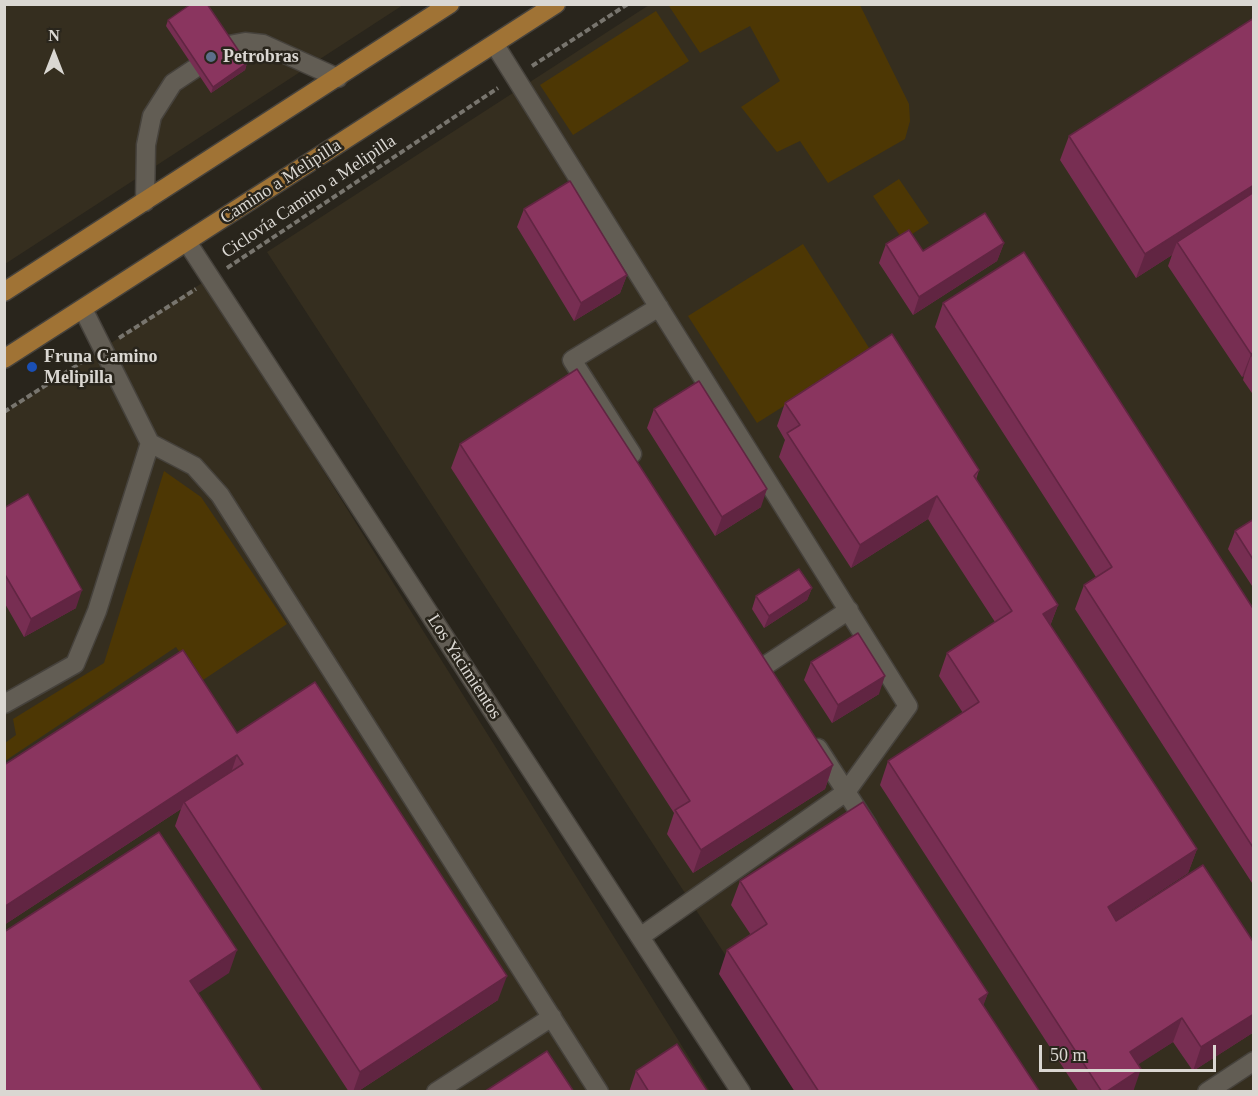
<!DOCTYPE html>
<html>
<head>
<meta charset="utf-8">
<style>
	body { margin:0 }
	#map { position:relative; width:1258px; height:1096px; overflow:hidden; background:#29251c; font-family:"Times New Roman",serif }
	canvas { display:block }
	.frame { position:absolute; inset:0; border:6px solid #dad7d2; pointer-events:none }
	.north { position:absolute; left:24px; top:24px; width:60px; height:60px; -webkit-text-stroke:4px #29251c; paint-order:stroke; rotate:0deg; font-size:16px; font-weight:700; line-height:24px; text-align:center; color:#dad7d2 }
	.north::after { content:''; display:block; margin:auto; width:21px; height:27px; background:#dad7d2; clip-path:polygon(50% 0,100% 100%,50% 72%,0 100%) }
	.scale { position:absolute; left:1039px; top:1045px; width:177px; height:27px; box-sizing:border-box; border:3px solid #dad7d2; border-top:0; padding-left:8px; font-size:18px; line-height:21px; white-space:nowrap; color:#dad7d2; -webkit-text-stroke:4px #29251c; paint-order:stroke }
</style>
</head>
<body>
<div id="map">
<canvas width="1258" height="1096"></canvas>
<div class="frame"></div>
<div class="north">N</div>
<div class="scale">50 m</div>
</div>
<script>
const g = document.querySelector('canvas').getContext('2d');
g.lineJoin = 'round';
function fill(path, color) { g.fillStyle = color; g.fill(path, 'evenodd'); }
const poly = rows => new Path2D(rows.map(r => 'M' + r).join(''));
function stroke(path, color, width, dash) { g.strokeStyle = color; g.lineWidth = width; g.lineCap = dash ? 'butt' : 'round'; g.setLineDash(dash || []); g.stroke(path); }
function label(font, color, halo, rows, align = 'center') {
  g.font = font + ' "Times New Roman",serif'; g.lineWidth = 5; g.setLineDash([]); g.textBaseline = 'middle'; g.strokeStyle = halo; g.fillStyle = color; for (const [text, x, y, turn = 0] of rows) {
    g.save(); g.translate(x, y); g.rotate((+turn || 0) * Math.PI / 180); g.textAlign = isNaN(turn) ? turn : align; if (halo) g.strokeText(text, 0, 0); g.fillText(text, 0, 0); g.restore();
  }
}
fill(poly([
	[5,5,403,5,5,264],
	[649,5,1253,5,1253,1091,814,1091,267,252],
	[205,281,710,1091,5,1092,5,413]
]), '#352e1f');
fill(poly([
	[860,5,909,104,910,121,905,139,828,183,800,141,777,152,741,107,780,81,750,26,700,53,669,6],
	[656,11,689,61,573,135,540,85],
	[899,179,929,223,903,240,873,196],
	[803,244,871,351,757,423,688,316],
	[164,471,201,497,287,624,200,682,176,647,5,761,5,743,16,735,13,719,104,663]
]), '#4d3704');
const minor = poly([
	[229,45,245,42,263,44,338,78],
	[495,45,908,706,846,792,640,937],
	[145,202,146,145,152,116,173,83,194,69],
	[187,242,741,1092],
	[83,309,150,443,194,466,220,495,599,1092],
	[632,454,572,360,659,307],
	[766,665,849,610],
	[4,704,75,664,97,611,150,443],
	[818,748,868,826],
	[436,1092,552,1017],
	[1207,1092,1254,1061]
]);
const major = poly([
	[4,292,450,4],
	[4,359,556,4]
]);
stroke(minor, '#46423c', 21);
stroke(major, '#46423c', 21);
stroke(poly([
	[532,66,628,4],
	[227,268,498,88],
	[119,338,196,289],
	[4,412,87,359]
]), '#78756e', 4, [6, 3]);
stroke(minor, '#625d54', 18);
stroke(major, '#a07335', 18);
fill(poly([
	[1254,18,1254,396,1243,380,1244,376,1242,377,1168,266,1172,255,1136,278,1060,160,1069,136],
	[168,20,247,63,245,70,211,93,166,26],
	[524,209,627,275,620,293,574,321,517,227],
	[1004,243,997,261,913,315,879,263,886,244,923,251],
	[943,303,1254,610,1254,886,1075,609,1084,585,1096,577,935,327],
	[785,403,979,470,976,480,1058,605,1050,626,1197,849,1188,873,1116,920,1116,921,1254,943,1254,1032,1193,1071,1173,1042,1138,1064,1133,1092,1079,1092,880,785,888,761,963,713,939,676,947,653,995,622,928,519,851,568,779,457,785,440,777,426],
	[654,409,761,507,715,536,647,428],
	[460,444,833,765,825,789,693,873,667,834,674,813,451,468],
	[4,508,76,608,24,637,4,602],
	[1254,519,1254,589,1228,549,1235,531],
	[812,588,807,600,764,628,752,609,756,596],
	[811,662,879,694,832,723,804,680],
	[237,733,498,1000,357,1092,349,1092,175,826,181,809,4,925],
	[740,881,988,993,983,1005,1040,1092,795,1092,719,974,727,950,751,935,731,905],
	[636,1071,708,1092,629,1092]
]), '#772e52');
fill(poly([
	[247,63,245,70,211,93,213,87],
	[1254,185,1254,203,1177,242,1172,255,1136,278,1145,254],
	[1004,243,997,261,913,315,919,297],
	[627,275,620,293,574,321,581,303],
	[1254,352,1254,360,1251,356,1244,376,1242,377,1251,354],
	[767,489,761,507,715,536,722,517],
	[937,496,928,519,851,568,860,545],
	[812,588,807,600,764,628,769,616],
	[82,590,76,608,24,637,31,619],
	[1058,605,1049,628,1043,614],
	[885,676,879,694,832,723,838,705],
	[237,755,229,779,184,802,181,809,4,925,4,907],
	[833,765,825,789,693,873,701,850],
	[1197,849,1188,873,1099,931,1108,907],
	[237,950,229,973,182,1004,190,981],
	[507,976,498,1000,357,1092,353,1092,360,1072],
	[988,993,979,1017,979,999],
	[1254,1014,1254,1032,1193,1071,1201,1047],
	[1182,1018,1173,1042,1122,1075,1130,1052],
	[1141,1069,1133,1092,1106,1092]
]), '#612542');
const building = poly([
	[191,4,207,4,247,63,213,87,168,20,191,4],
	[1254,18,1254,185,1145,254,1069,136,1254,18],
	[570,181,627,275,581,303,524,209,570,181],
	[1254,192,1254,352,1251,354,1177,242,1254,192],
	[985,213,1004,243,919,297,886,244,909,230,923,251,985,213],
	[1024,252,1254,610,1254,849,1084,585,1112,567,943,303,1024,252],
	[892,334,979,470,974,476,1058,605,1043,614,1197,849,1108,907,1116,921,1203,865,1254,943,1254,1014,1201,1047,1182,1018,1130,1052,1141,1069,1106,1092,1102,1092,888,761,979,702,947,653,1012,611,937,496,860,545,787,433,800,425,785,403,892,334],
	[577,369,833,765,701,850,675,810,690,801,460,444,577,369],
	[699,381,767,489,722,517,654,409,699,381],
	[28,494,82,590,31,619,4,573,4,508,28,494],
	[1254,519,1254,561,1235,531,1254,519],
	[799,569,812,588,769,616,756,596,799,569],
	[858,633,885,676,838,705,811,662,858,633],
	[183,650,237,733,315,682,507,976,360,1072,184,802,243,764,237,755,4,907,4,765,183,650],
	[863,802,988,993,979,999,1040,1092,819,1092,727,950,767,924,740,881,863,802],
	[159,832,237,950,190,981,263,1092,4,1092,4,932,159,832],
	[677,1044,708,1092,649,1092,636,1071,677,1044],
	[547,1051,574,1092,484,1092,547,1051]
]);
fill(building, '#8a355f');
stroke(building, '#612542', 1.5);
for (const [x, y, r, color] of [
	[211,57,6,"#5c6f8a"],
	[32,367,6,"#1a4fb4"]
]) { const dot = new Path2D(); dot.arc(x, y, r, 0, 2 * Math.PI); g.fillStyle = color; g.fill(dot); stroke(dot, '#29251c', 2); }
label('bold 18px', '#dad7d2', '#29251c', [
	["Petrobras",223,57],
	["Fruna Camino",44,357],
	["Melipilla",44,378]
], 'left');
label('18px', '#dad7d2', '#29251c', [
	["Camino a Melipilla",281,182,-33],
	["Ciclovía Camino a Melipilla",309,197,-34],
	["Los Yacimientos",464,667,57]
]);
</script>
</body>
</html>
